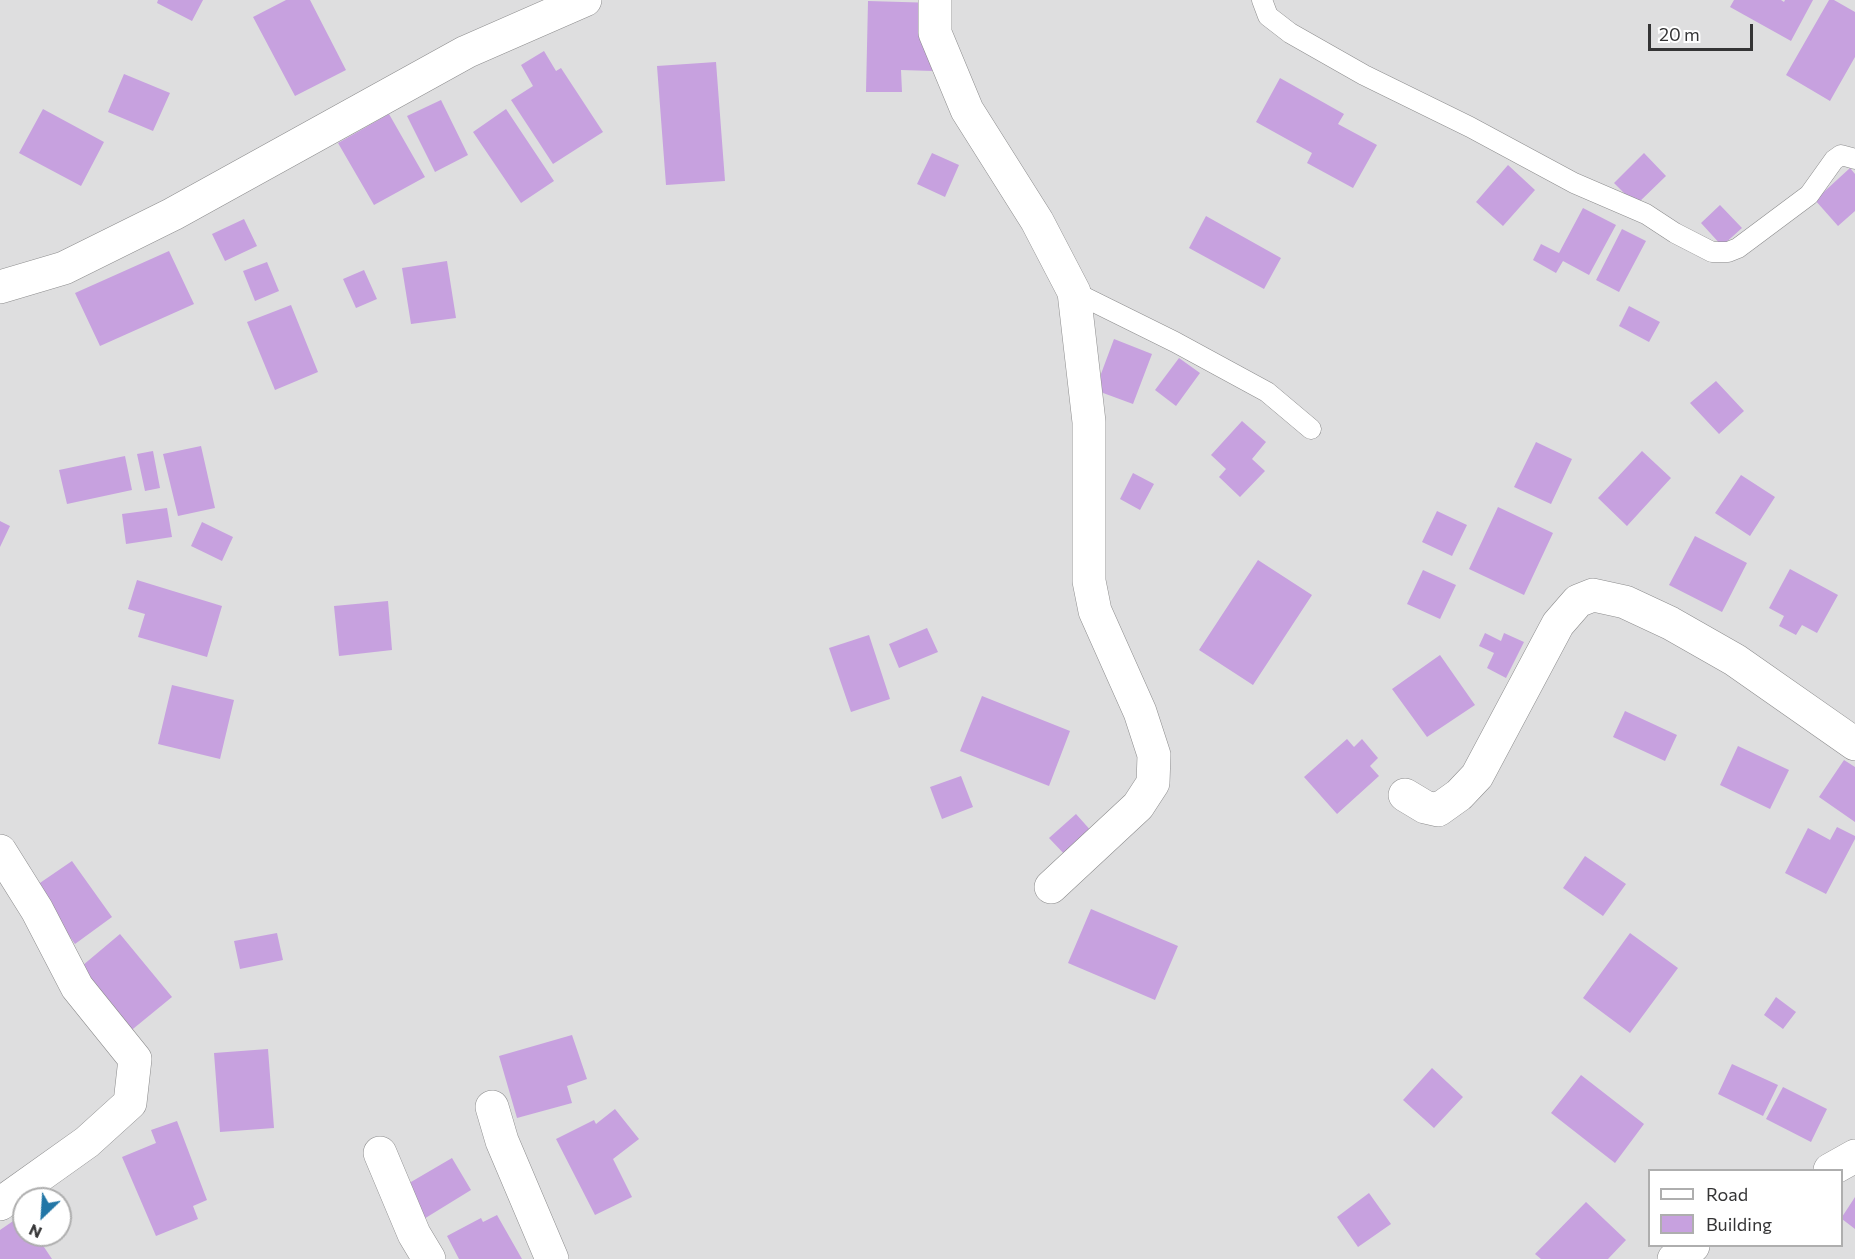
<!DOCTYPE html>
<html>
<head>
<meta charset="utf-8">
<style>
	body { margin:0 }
	#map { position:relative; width:1855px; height:1259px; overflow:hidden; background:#dededf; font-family:Commissioner,sans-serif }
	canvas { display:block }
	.legend { position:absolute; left:1648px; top:1169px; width:195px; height:78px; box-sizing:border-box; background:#fff; border:2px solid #aeaeae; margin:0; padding:8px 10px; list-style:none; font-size:18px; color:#343435 }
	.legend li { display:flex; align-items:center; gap:12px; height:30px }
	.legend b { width:30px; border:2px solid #aeaeae }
	.north { position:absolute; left:12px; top:1187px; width:60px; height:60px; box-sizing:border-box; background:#fff; border:2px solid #aeaeae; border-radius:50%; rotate:205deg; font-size:16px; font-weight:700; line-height:24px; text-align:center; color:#343435 }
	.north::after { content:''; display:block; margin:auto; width:21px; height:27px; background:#2276a6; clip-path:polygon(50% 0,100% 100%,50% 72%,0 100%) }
	.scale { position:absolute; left:1648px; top:24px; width:105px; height:27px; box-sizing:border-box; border:3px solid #343435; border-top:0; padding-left:8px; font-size:18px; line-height:21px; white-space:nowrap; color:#343435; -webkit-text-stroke:4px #fff; paint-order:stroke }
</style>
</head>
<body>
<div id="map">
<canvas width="1855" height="1259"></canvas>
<ul class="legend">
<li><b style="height:8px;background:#fff"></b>Road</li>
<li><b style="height:16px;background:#c7a1df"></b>Building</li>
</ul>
<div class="north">N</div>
<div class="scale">20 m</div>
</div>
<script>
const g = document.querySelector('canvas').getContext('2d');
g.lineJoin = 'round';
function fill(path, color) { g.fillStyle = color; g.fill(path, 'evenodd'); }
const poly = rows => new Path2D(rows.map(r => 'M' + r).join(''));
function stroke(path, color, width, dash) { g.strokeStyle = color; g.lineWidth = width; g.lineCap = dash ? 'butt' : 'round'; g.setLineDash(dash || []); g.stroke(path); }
fill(poly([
	[158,0,203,0,192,21,157,3],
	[286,0,310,0,346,70,295,96,253,17],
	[1734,0,1781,0,1784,2,1785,0,1813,0,1791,41,1730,7],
	[1829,0,1834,0,1855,12,1855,57,1830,101,1786,75],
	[868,1,936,3,933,71,901,70,902,92,866,92],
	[544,51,556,71,561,68,603,132,553,164,511,100,533,86,521,65],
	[716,62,725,181,666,185,657,66],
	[124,74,170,93,153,131,108,112],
	[1280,78,1344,114,1338,124,1377,145,1353,188,1307,163,1312,153,1256,122],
	[441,100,468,155,435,172,407,116],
	[43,109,104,142,81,186,19,153],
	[506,109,554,181,521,203,473,132],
	[389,114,425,177,374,205,338,143],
	[932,153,959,165,945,197,917,184],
	[1644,153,1666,176,1636,205,1614,183],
	[1508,165,1535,190,1503,226,1476,202],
	[1850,168,1855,174,1855,211,1838,226,1815,200],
	[1720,205,1742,228,1722,246,1701,223],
	[1583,208,1616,225,1589,275,1563,261,1556,273,1533,260,1541,244,1559,253],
	[1206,216,1281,258,1264,289,1189,248],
	[244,219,257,246,225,261,212,234],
	[1622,229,1646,241,1619,292,1596,280],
	[169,251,194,304,100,346,75,293],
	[447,261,456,318,411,324,402,268],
	[267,262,279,291,255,301,243,271],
	[364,270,377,299,356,308,343,279],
	[291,305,318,372,275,390,247,322],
	[1629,306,1660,322,1649,342,1619,326],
	[1114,339,1152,354,1133,404,1095,390],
	[1179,358,1200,373,1176,406,1155,390],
	[1716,381,1744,411,1719,434,1690,403],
	[1242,421,1266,442,1252,459,1265,471,1240,497,1219,477,1226,469,1211,455],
	[1536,442,1572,459,1551,504,1514,487],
	[201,446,215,508,178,516,163,454],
	[153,451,160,488,145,491,137,454],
	[1642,451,1671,478,1627,526,1598,498],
	[125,456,132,490,67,504,59,470],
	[1133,473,1154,484,1140,510,1120,499],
	[1741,475,1775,497,1750,536,1715,513],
	[1498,507,1553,533,1524,595,1469,569],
	[167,508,172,537,126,544,122,514],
	[1437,511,1467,525,1452,556,1422,542],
	[0,521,10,526,0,547],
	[202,522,233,537,222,561,191,546],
	[1695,536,1747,563,1722,612,1669,585],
	[1258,560,1312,595,1253,685,1199,650],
	[1790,569,1838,595,1817,633,1802,625,1796,635,1779,626,1784,616,1769,608],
	[1423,570,1456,585,1440,619,1407,604],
	[137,580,222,606,207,657,138,637,145,614,128,609],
	[388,601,392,650,339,656,334,606],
	[927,628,938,652,899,668,889,644],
	[1485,633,1501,641,1504,633,1524,642,1506,678,1487,668,1494,653,1479,646],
	[869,635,890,699,851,712,829,648],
	[1440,655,1475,705,1427,737,1392,689],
	[172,685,234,700,220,759,158,744],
	[982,696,1070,731,1049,786,960,751],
	[1625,711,1677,735,1665,761,1613,737],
	[1347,739,1354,747,1362,739,1378,758,1370,766,1379,776,1337,814,1304,777],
	[1738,746,1789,770,1770,809,1720,785],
	[1844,760,1855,767,1855,822,1819,797],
	[961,776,973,807,942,819,930,787],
	[1076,814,1093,833,1067,857,1049,838],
	[1837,827,1855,836,1855,839,1826,894,1785,873,1808,828,1830,840],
	[1585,856,1626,884,1603,916,1563,888],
	[72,861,112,917,75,944,34,887],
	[1091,909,1178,946,1155,1000,1068,963],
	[277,933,283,960,240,969,234,941],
	[1630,933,1678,968,1630,1033,1583,998],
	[120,934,172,997,128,1033,76,971],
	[1776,997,1796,1012,1783,1029,1764,1015],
	[572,1035,587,1079,567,1086,572,1103,517,1118,499,1056],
	[268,1049,274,1128,220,1132,214,1053],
	[1732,1064,1778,1085,1763,1116,1718,1094],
	[1432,1068,1463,1097,1434,1128,1403,1100],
	[1581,1075,1644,1124,1615,1163,1551,1113],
	[1783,1087,1827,1109,1811,1142,1766,1119],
	[615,1109,639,1139,613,1159,632,1197,595,1215,556,1139,594,1120,596,1124],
	[177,1121,207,1200,193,1206,198,1219,156,1236,122,1157,156,1143,151,1130],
	[452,1158,471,1190,419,1222,399,1189],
	[1369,1193,1391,1224,1358,1247,1337,1217],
	[1855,1197,1855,1229,1842,1219,1842,1217],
	[1586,1202,1626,1240,1608,1259,1541,1259,1535,1254],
	[22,1215,24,1217,24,1235,36,1235,52,1259,0,1259,0,1230],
	[497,1215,522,1259,459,1259,447,1236,481,1218,483,1222]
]), '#c7a1df');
const lane = poly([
	[1262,0,1268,16,1290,33,1364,75,1470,127,1574,183,1646,214,1675,233,1712,252,1728,252,1738,248,1809,195,1834,160,1841,155,1855,159],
	[1074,292,1175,342,1267,392,1311,429]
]);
const street = poly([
	[935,0,935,33,967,110,1037,221,1074,292,1089,422,1089,581,1095,611,1140,712,1154,755,1153,783,1138,806,1051,887],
	[0,287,64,268,173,214,466,52,585,0],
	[1405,795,1425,807,1438,810,1459,795,1477,776,1558,624,1578,601,1593,595,1625,602,1670,623,1735,660,1855,744],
	[0,851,37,910,77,987,135,1059,130,1103,87,1142,0,1204],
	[492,1107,502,1141,552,1259],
	[380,1153,414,1234,429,1259],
	[1830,1170,1855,1156],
	[1674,1259,1693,1246]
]);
stroke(lane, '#8c8c8d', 21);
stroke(street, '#8c8c8d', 34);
stroke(lane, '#fff', 20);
stroke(street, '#fff', 33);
</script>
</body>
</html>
